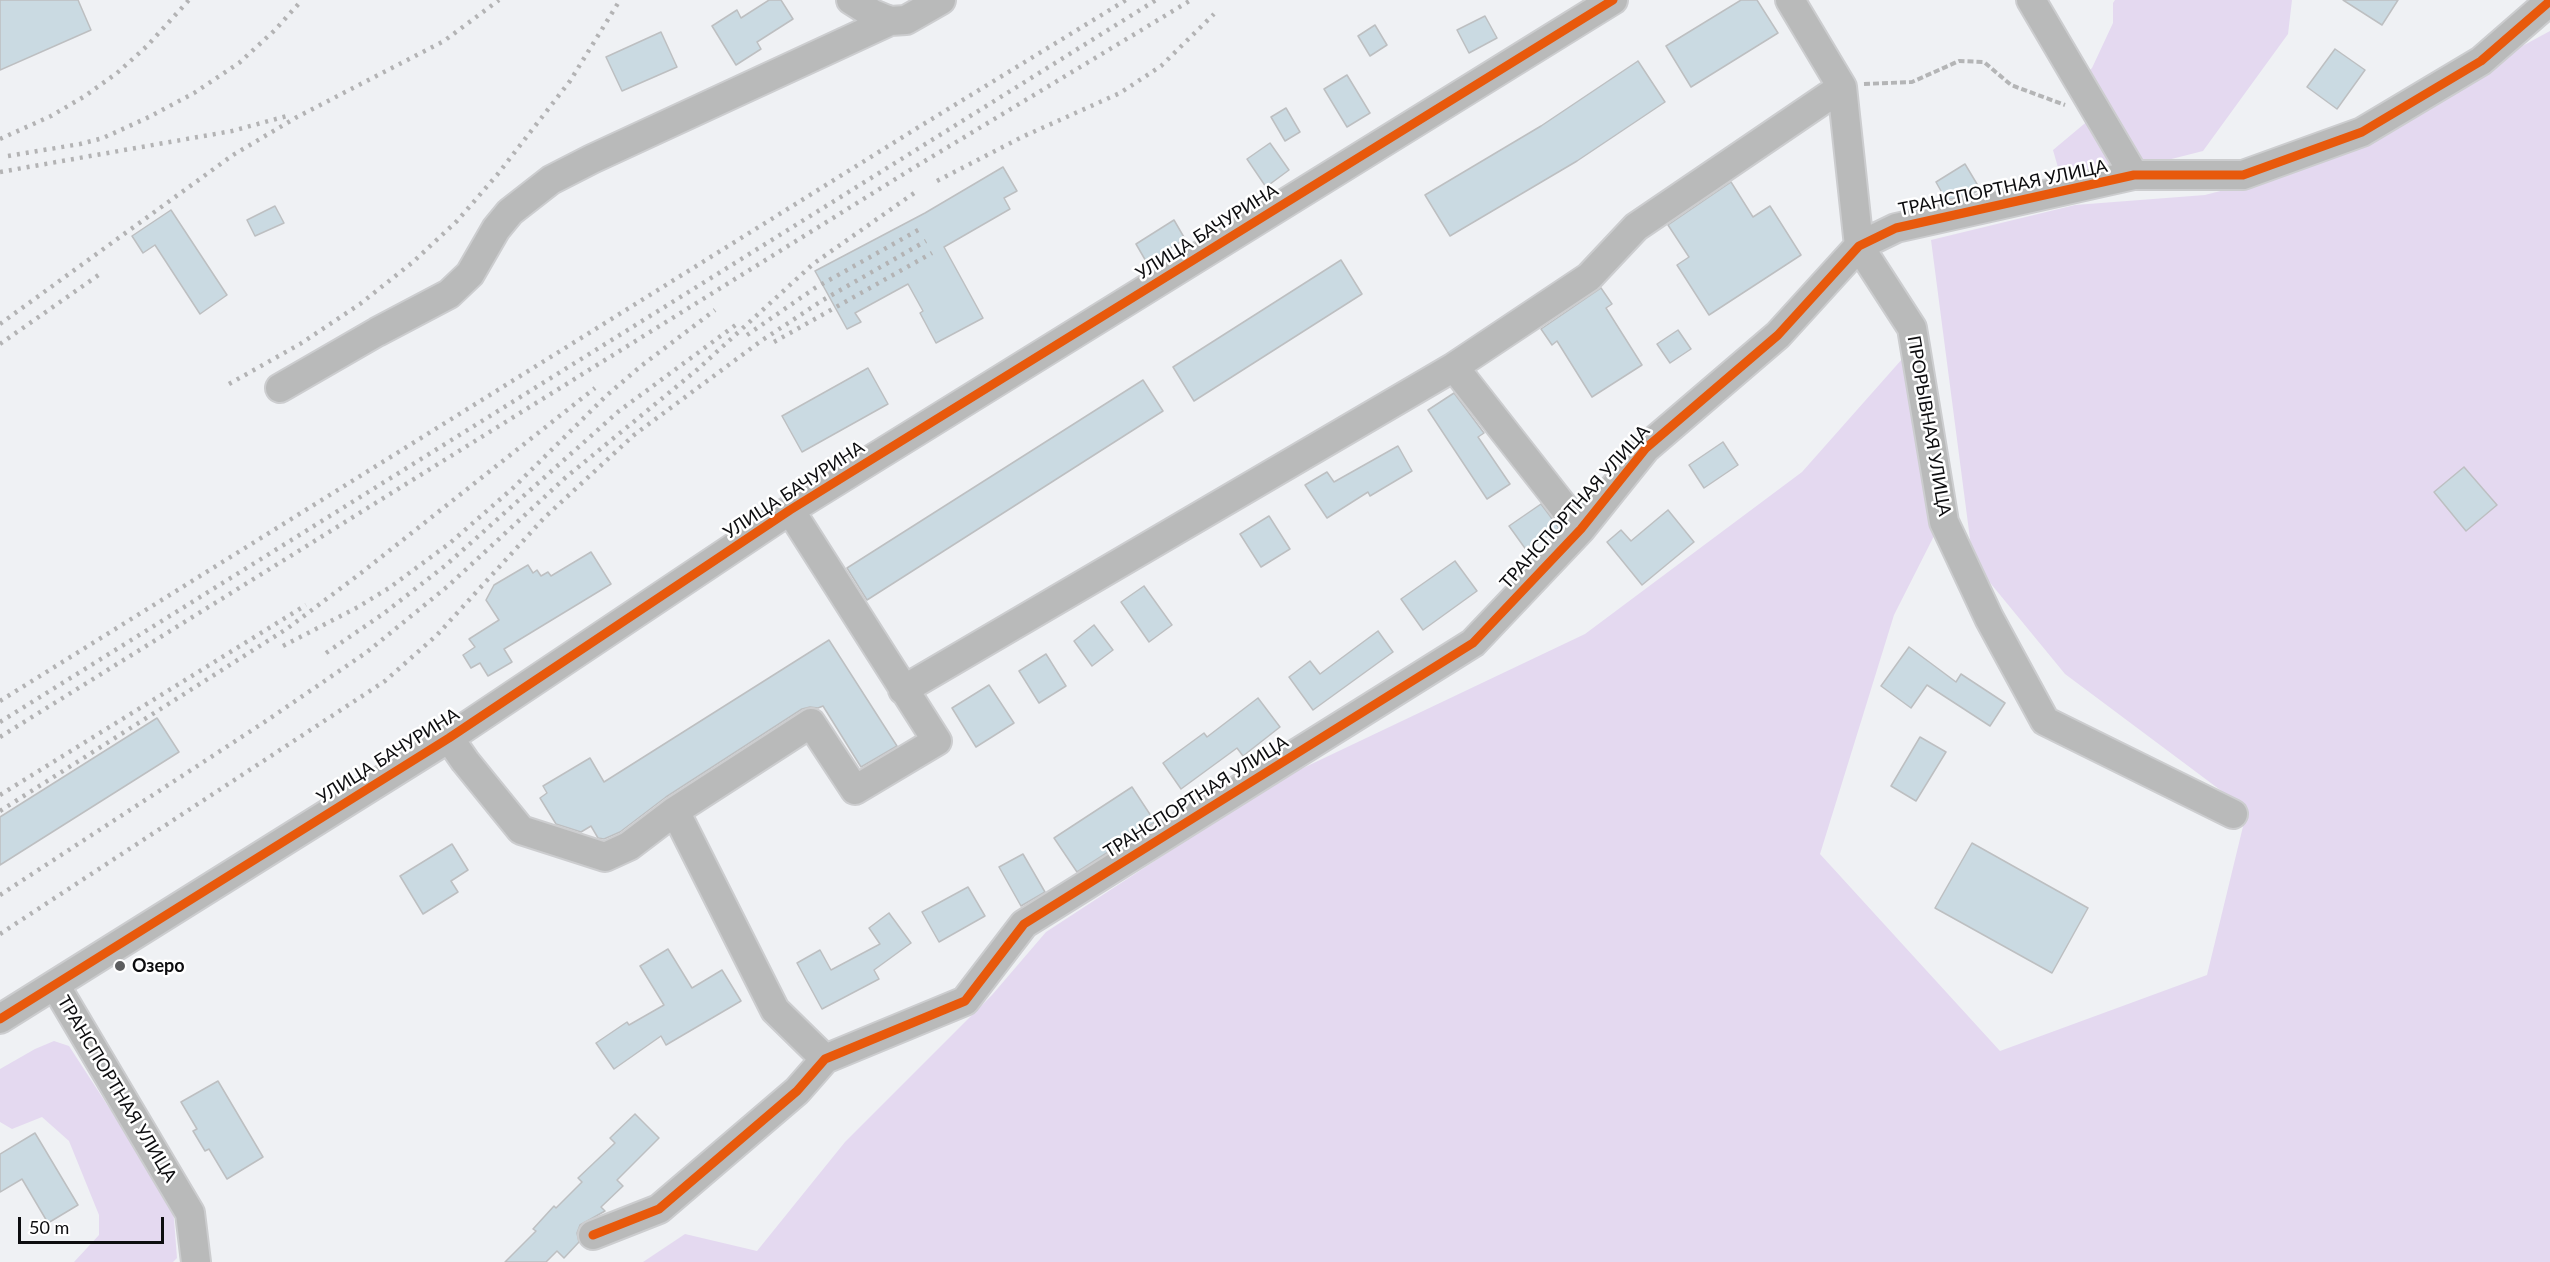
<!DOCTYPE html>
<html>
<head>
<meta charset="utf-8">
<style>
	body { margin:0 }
	#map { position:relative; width:2550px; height:1262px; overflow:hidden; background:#eff1f4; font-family:Lato,sans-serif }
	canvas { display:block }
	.scale { position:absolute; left:18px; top:1217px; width:146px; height:27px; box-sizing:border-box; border:3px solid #0d0d0f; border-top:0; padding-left:8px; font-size:18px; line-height:21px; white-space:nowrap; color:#0d0d0f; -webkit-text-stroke:4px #fff; paint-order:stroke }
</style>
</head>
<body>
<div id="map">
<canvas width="2550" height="1262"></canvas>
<div class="scale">50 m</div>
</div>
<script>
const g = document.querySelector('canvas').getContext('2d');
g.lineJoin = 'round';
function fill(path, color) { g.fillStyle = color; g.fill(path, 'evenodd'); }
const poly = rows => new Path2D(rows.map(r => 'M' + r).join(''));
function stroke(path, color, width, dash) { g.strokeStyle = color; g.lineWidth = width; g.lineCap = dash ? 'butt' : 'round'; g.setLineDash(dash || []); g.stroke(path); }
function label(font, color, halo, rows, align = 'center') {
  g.font = font + ' Lato,sans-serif'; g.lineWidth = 5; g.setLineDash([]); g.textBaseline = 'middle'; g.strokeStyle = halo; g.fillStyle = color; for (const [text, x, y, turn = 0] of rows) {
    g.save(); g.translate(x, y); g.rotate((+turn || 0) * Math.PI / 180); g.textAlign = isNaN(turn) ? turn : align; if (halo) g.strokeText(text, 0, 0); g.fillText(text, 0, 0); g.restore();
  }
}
fill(poly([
	[2115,0,2292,0,2288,34,2203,151,2140,167,2083,76,2092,68,2113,23,2113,3],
	[2550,31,2550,1262,643,1262,685,1234,757,1251,845,1142,992,995,1046,932,1280,779,1585,634,1802,472,1903,358,1936,532,1894,615,1820,854,2000,1051,2207,975,2247,810,2065,674,1973,562,1931,240,2075,205,2205,195,2286,174],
	[2090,119,2124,170,2069,180,2059,171,2053,150],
	[54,1041,69,1046,173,1206,177,1258,173,1262,74,1262,99,1235,99,1215,69,1141,42,1117,12,1129,0,1122,0,1069,35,1049]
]), '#e4d9f0');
const building = poly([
	[0,0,78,0,91,30,0,70,0,0],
	[769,0,781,0,793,19,757,42,761,49,736,65,712,26,737,10,741,18,769,0],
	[1741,0,1757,0,1778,33,1691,87,1666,46,1741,0],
	[2343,0,2398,0,2382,25,2343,0],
	[1485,16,1497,38,1469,53,1457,30,1485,16],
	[1375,25,1387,45,1370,56,1358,36,1375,25],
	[661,32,677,67,622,91,606,57,661,32],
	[2335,49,2365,70,2337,109,2307,87,2335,49],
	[1638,61,1665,102,1577,161,1450,236,1425,195,1541,126,1638,61],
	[1347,75,1370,113,1347,127,1324,89,1347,75],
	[1286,108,1300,132,1285,141,1271,117,1286,108],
	[1270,143,1289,170,1266,187,1247,159,1270,143],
	[1965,164,1980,189,1972,194,1946,200,1936,182,1965,164],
	[1003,167,1017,191,1004,198,1010,209,944,247,983,318,936,343,920,313,923,311,908,284,855,313,861,322,847,329,815,271,925,213,1003,167],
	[1731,182,1753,217,1770,206,1801,255,1709,315,1677,265,1689,257,1668,225,1731,182],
	[275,206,284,223,255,236,247,220,275,206],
	[171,210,227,295,200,314,155,245,143,253,132,236,171,210],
	[1174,220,1185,239,1147,263,1136,244,1174,220],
	[1341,260,1362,294,1194,401,1173,367,1341,260],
	[1601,288,1612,304,1606,308,1642,365,1592,397,1557,341,1552,345,1541,329,1601,288],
	[1678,330,1691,349,1670,363,1657,344,1678,330],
	[868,368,888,404,802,452,782,416,868,368],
	[1143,380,1163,411,867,600,847,568,1143,380],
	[1454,393,1484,433,1478,437,1510,484,1487,499,1428,410,1454,393],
	[1723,442,1738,465,1704,488,1689,465,1723,442],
	[1398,446,1412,471,1370,496,1368,492,1327,518,1305,485,1327,472,1334,482,1398,446],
	[2464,467,2497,505,2466,531,2434,492,2464,467],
	[1541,504,1559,528,1527,551,1509,526,1541,504],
	[1668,510,1694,542,1642,585,1607,542,1621,530,1631,541,1668,510],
	[1269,516,1290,549,1261,567,1240,534,1269,516],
	[591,552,611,584,504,649,512,662,488,676,480,663,471,668,463,655,475,647,469,639,499,620,486,600,494,585,528,565,533,573,537,570,541,576,548,572,551,576,591,552],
	[1455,561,1477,591,1423,630,1401,599,1455,561],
	[1144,586,1172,625,1149,642,1121,602,1144,586],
	[1094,625,1113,650,1092,666,1074,641,1094,625],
	[1378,631,1393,652,1313,710,1289,677,1310,661,1320,674,1378,631],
	[829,640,897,746,861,767,823,706,818,708,810,707,802,709,666,797,620,832,604,839,598,838,591,826,581,832,556,824,540,798,547,793,543,786,590,758,604,782,829,640],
	[1909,647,1956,682,1961,674,2005,703,1990,726,1927,685,1911,708,1881,686,1909,647],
	[1046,654,1066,686,1039,703,1019,671,1046,654],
	[989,685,1014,723,976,747,952,708,989,685],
	[1258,698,1280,727,1243,756,1237,748,1181,789,1163,763,1204,733,1207,737,1258,698],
	[157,718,179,752,0,865,0,817,157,718],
	[1920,737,1946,752,1916,801,1891,786,1920,737],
	[1132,787,1155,822,1077,872,1054,838,1132,787],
	[1972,843,2088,908,2052,973,1935,908,1972,843],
	[452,844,468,870,451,881,458,892,423,914,400,876,452,844],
	[1023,854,1045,892,1021,906,999,867,1023,854],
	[968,887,985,916,939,942,922,912,968,887],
	[889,913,911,943,874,970,879,979,822,1009,797,963,820,950,831,970,880,944,869,928,889,913],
	[668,949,692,988,722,970,741,1001,666,1045,661,1036,614,1069,596,1043,627,1022,629,1025,664,1005,640,966,668,949],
	[218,1081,263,1157,227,1179,209,1149,205,1151,193,1131,197,1129,181,1102,218,1081],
	[635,1114,659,1138,617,1180,623,1186,601,1207,605,1211,580,1225,577,1233,579,1242,564,1258,557,1251,546,1262,505,1262,536,1231,533,1229,554,1206,556,1208,582,1182,578,1178,615,1143,610,1138,635,1114],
	[35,1133,78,1205,48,1223,22,1179,0,1192,0,1154,35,1133]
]);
fill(building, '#cadae2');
stroke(building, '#bdbfc1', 1.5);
const minor = poly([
	[851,0,873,14,890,21,906,20,941,0],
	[1790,0,1842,87,1859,246,1912,328,1944,522,1989,618,2045,721,2233,814],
	[2031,0,2134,175],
	[1454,367,1581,529],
	[280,388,377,332,449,294,470,274,496,229,510,212,551,180,592,159,890,21],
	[903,690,1454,367,1589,277,1636,227,1842,87],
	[449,738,465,761,521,830,605,857,629,846,675,811,775,1010,825,1059],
	[675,811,811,723,855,790,937,741,790,510],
	[55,985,190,1213,196,1262],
	[0,1019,449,738,790,510,1613,0],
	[593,1235,659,1209,797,1091,825,1059,965,1001,1024,924,1473,643,1581,529,1646,448,1778,335,1859,246,1896,228,2134,175,2243,175,2362,132,2481,61,2550,1]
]);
stroke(minor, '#cccdcf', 32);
stroke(poly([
	[1864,84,1912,82,1959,61,1984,62,2011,85,2065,105]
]), '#b4b5b6', 4, [6, 3]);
stroke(minor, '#b9baba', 28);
stroke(poly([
	[0,139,51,116,85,96,117,73,147,46,189,0],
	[8,156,80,144,103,138,149,117,194,93,239,63,275,30,302,0],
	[0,172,232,131,287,116],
	[937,181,1022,137,1120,93,1161,66,1214,14],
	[0,324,233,155,297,117,444,41,499,0],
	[747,335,815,288,920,229],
	[774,342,932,253],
	[0,344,100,274],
	[229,384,300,344,360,304,413,262,457,221,497,175,570,81,620,0],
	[283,646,358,607,389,588,450,543,513,488,606,396,641,366,715,310],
	[326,653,383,614,446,565,619,411,737,324],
	[0,701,922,125,1126,0],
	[0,722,1156,0],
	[0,737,910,170,1191,0],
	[0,795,306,605],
	[0,811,288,628,361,573,595,388],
	[0,895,266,721,367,652,448,586,565,478,698,369,813,264,917,191],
	[0,934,385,681,437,635,544,518,634,435,761,341,823,300,926,241]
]), '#b3b3b4', 4.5, [3, 6]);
stroke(poly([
	[0,1019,449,738,790,510,1613,0],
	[593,1235,659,1209,797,1091,825,1059,965,1001,1024,924,1473,643,1581,529,1646,448,1778,335,1859,246,1896,228,2134,175,2243,175,2362,132,2481,61,2550,1]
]), '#e8590c', 9);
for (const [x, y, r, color] of [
	[120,966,6,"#5c5d5f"]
]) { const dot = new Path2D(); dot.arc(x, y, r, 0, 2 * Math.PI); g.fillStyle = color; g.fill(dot); stroke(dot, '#fff', 2); }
label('18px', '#0d0d0f', '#fff', [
	["ТРАНСПОРТНАЯ УЛИЦА",2003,188,-12],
	["УЛИЦА БАЧУРИНА",1207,232,-32],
	["ПРОРЫВНАЯ УЛИЦА",1929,426,80],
	["УЛИЦА БАЧУРИНА",794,490,-33],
	["ТРАНСПОРТНАЯ УЛИЦА",1575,507,-48],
	["УЛИЦА БАЧУРИНА",388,756,-32],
	["ТРАНСПОРТНАЯ УЛИЦА",1196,797,-32],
	["ТРАНСПОРТНАЯ УЛИЦА",117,1089,59]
]);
label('bold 18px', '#0d0d0f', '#fff', [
	["Озеро",132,966]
], 'left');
</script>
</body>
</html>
